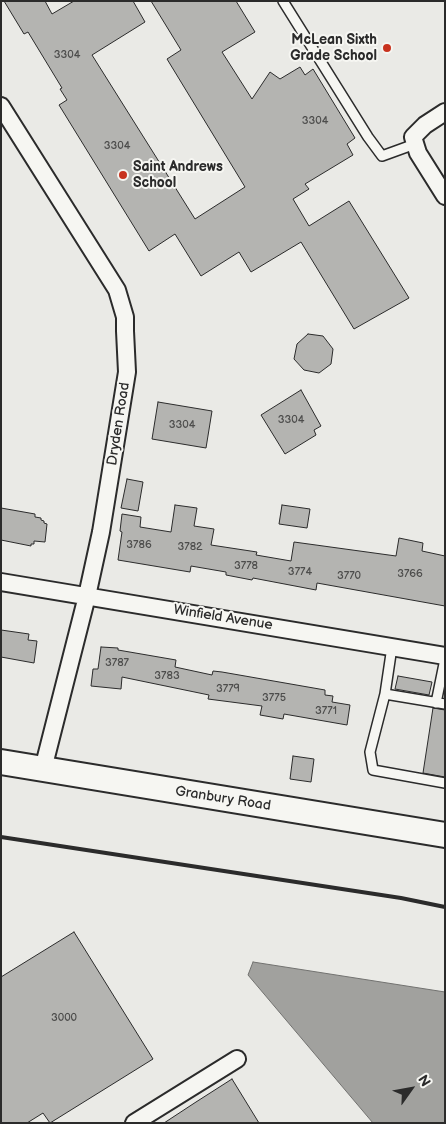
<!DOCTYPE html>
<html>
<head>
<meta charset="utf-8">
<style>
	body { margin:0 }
	#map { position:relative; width:446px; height:1124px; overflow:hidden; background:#eaeae6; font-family:"Balsamiq Sans",sans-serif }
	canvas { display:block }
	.frame { position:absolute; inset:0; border:2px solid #2b2b2b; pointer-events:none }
	.north { position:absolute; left:386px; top:1064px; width:50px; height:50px; -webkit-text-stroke:4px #f6f6f2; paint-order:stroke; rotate:58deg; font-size:14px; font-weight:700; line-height:20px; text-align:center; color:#2b2b2b }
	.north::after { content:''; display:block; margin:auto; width:18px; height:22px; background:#2b2b2b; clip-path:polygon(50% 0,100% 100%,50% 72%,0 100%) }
</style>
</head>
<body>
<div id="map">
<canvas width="446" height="1124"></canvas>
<div class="frame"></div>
<div class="north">N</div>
</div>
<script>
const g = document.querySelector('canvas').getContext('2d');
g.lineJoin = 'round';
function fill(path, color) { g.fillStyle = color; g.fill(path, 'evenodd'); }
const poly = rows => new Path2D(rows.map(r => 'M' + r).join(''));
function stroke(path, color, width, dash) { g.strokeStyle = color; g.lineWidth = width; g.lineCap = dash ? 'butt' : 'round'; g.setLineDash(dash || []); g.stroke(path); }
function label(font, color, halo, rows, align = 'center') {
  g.font = font + ' "Balsamiq Sans",sans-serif'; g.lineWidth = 4; g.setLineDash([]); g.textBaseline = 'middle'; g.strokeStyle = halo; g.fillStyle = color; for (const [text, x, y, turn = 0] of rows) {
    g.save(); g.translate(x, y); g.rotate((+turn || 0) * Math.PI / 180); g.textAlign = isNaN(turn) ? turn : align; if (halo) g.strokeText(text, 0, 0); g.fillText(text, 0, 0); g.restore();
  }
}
const water = poly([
	[253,962,445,992,445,1123,373,1123,248,975,253,962]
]);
fill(water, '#a1a19e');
stroke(water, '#727270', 1);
const building = poly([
	[4,1,45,1,52,14,74,1,133,1,145,22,92,55,195,219,245,187,167,59,181,50,151,1,236,1,255,32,222,52,252,99,270,72,280,79,300,67,305,75,313,69,355,138,347,144,353,155,305,184,309,189,293,199,309,226,349,201,409,298,354,329,301,242,251,272,239,252,201,276,175,234,149,251,59,105,67,100,60,89,62,88,28,32,24,34,4,1],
	[308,334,323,336,333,349,331,364,319,373,304,370,294,359,297,344,308,334],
	[301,390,321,426,314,430,316,435,285,454,261,415,301,390],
	[158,402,212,411,206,448,152,439,158,402],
	[127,479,143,482,138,511,121,508,127,479],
	[175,505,197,508,194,526,214,529,211,545,257,552,256,555,291,561,294,542,396,556,399,538,423,543,422,551,445,556,445,606,317,583,316,590,253,578,252,580,226,575,226,572,191,566,190,572,118,560,122,532,120,531,122,514,141,517,140,527,171,532,175,505],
	[282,505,310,509,307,528,279,524,282,505],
	[1,508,35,514,35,517,41,518,41,520,44,521,44,523,47,524,45,542,34,541,34,544,31,544,31,546,1,540,1,508],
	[1,630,29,634,28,640,37,641,34,663,1,657,1,630],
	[101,647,118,648,118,650,176,660,175,667,212,675,213,671,222,672,325,690,325,695,333,696,332,702,350,705,347,725,284,714,283,719,260,715,262,706,208,699,209,695,122,677,121,689,91,686,93,669,98,669,101,647],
	[398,676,432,682,429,695,395,689,398,676],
	[433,708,445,710,445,777,423,773,433,708],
	[293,756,314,759,311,782,290,779,293,756],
	[74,932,153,1059,50,1123,43,1113,27,1123,1,1123,1,977,74,932],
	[232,1079,259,1123,164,1123,196,1102,232,1079]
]);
fill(building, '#b4b4b1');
stroke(building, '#2b2b2b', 1);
const lane = poly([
	[283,1,368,137,382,156,415,144],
	[392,647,385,694,370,752,373,770,445,783],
	[385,694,445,704],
	[436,703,445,659]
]);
const street = poly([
	[1,106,117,290,125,317,125,331,127,372,101,532,87,596,43,769],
	[445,112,425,125,413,137,418,153,445,196],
	[1,582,445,656],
	[134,1123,237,1059]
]);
const secondary = poly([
	[1,762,445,835]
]);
stroke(lane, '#2b2b2b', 12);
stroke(street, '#2b2b2b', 20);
stroke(secondary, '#2b2b2b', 28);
stroke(lane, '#f6f6f2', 9);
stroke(street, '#f6f6f2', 16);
stroke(secondary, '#f6f6f2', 24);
stroke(poly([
	[1,837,401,898,445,907]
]), '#2b2b2b', 4);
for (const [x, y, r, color] of [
	[387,48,5,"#c8321e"],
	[123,175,5,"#c8321e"]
]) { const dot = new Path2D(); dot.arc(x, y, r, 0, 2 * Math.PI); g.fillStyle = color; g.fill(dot); stroke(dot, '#f6f6f2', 2); }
label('11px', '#4d4d4c', null, [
	["3304",67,55],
	["3304",315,121],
	["3304",117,146],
	["3304",291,420],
	["3304",182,425],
	["3786",139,545],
	["3782",190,547],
	["3778",246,566],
	["3774",300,572],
	["3766",410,574],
	["3770",349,576],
	["3787",117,663],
	["3783",167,676],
	["3779",228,689],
	["3775",274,698],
	["3771",326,711],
	["3000",64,1018]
]);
label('bold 14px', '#2b2b2b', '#f6f6f2', [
	["McLean Sixth",377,40],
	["Grade School",377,56],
	["Saint Andrews",133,167,"left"],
	["School",133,183,"left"]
], 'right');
label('14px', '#2b2b2b', '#f6f6f2', [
	["Dryden Road",119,424,-81],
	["Winfield Avenue",223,618,9],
	["Granbury Road",223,799,9]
]);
</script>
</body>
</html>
